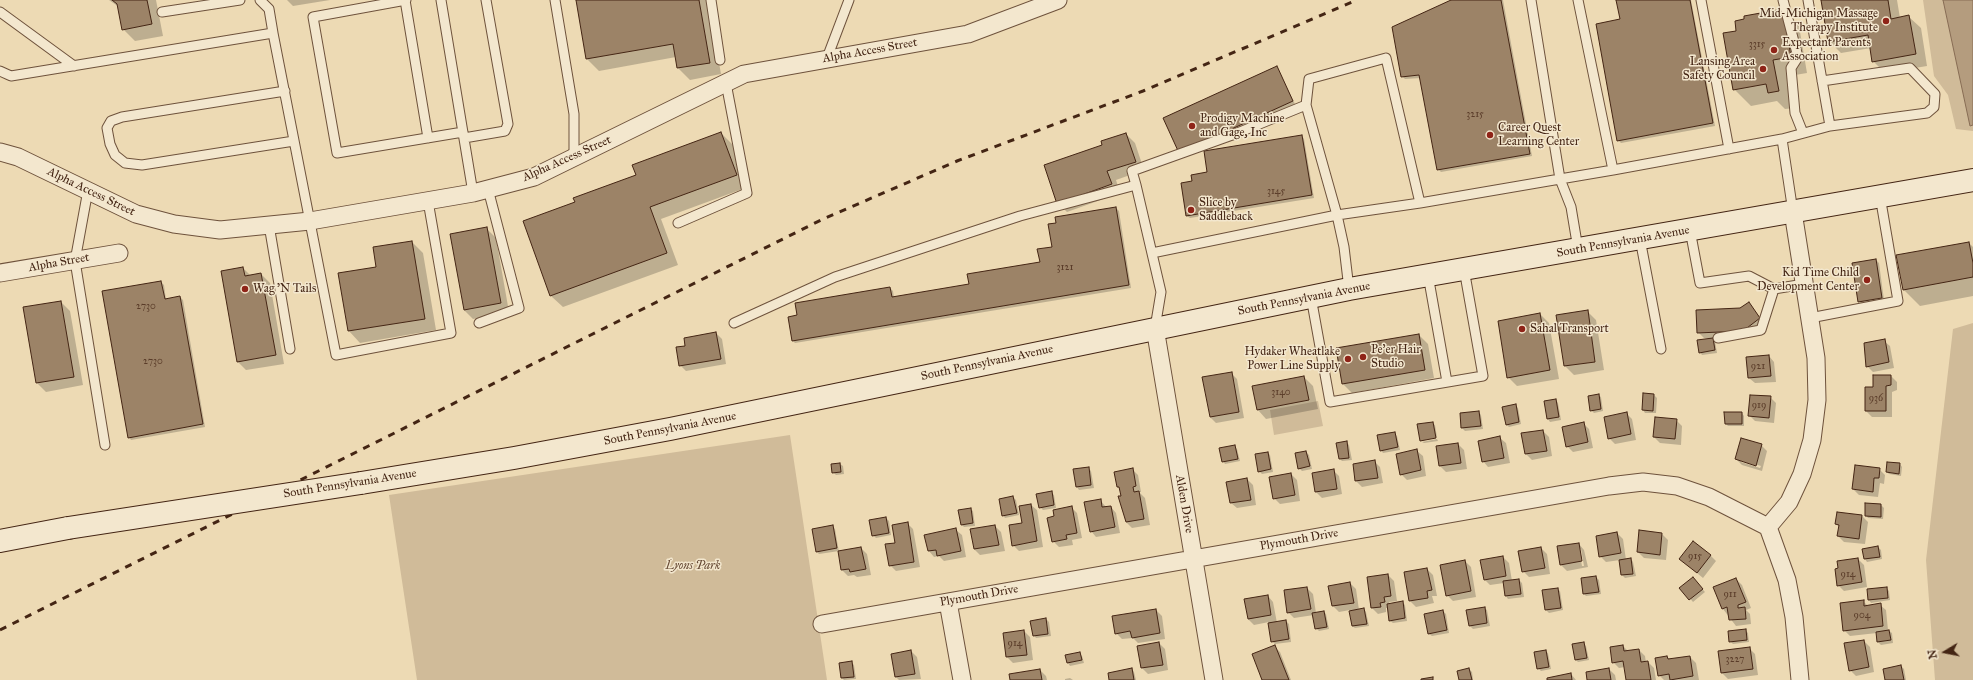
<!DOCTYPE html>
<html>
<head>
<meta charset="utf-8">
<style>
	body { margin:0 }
	#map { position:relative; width:1973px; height:680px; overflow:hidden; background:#eddab4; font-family:"IM FELL Great Primer",serif }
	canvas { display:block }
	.north { position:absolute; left:1925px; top:632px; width:40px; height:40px; -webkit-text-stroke:3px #f3e7ce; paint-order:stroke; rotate:260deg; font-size:11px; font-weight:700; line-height:16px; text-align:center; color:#442514 }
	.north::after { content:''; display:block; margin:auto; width:14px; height:18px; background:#442514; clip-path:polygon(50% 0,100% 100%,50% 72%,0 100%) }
</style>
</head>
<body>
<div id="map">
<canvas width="1973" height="680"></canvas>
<div class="north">N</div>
</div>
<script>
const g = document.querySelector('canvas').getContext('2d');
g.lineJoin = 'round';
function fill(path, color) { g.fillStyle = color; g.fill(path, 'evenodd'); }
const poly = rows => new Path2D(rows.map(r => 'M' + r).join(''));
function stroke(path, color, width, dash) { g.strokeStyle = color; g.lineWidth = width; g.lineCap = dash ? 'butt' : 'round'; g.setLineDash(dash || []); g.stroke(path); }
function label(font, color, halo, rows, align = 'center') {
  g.font = font + ' "IM FELL Great Primer",serif'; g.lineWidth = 3; g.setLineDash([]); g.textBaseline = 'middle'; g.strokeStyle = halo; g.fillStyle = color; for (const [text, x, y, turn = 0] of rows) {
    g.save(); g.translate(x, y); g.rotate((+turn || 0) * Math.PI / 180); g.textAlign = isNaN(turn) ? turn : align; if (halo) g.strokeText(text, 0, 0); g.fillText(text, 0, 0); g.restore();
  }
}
fill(poly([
	[1923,0,1973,0,1973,131,1956,129,1948,95,1934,76],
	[1973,323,1973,680,1935,680,1926,560,1953,329],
	[1318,401,1323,426,1274,435,1270,410],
	[790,435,827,680,417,680,389,495]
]), '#d0bb99');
const water = poly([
	[1943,0,1973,0,1973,125,1970,126,1943,0]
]);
fill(water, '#b49c7e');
stroke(water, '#876c54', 1);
fill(poly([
	[109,0,156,0,163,36,135,41,123,29,119,7],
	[287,0,330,0,293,6],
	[577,0,708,0,721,74,690,80,678,68,676,57,599,71,587,59],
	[1453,0,1503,0,1532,156,1441,172,1438,169,1421,78,1405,79,1402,76],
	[1617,0,1691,0,1715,126,1621,143,1618,140,1621,20],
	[1822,0,1897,0,1900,18,1909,17,1921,28,1927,66,1885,73,1873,61,1871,48,1841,53,1829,41],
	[1783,10,1799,26,1807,73,1789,76,1795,108,1785,109,1777,101,1751,106,1734,89,1737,32],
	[1277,67,1295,104,1182,155],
	[721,133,733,145,748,187,661,219,678,265,563,307,551,296,524,222,576,203,637,176],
	[1126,134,1135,143,1144,170,1116,180,1120,193,1067,212,1058,203,1103,146],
	[1302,136,1304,139,1314,198,1190,218,1187,216,1193,182,1208,173],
	[1116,208,1119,211,1131,288,795,343,793,341,890,288,893,291,894,298,970,285,1041,263,1053,248],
	[487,229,496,238,509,312,473,319,464,310],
	[412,242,423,253,436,330,360,343,349,331,377,267],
	[1969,243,1973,247,1973,296,1920,306,1903,289],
	[1876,260,1879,263,1884,300,1862,304,1859,301],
	[243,268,251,276,261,274,270,283,284,364,246,370,237,361],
	[161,282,164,285,166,300,180,297,183,300,205,427,131,440,129,437],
	[61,302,70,311,83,385,46,392,37,383],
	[1749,303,1765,325,1749,336,1712,338,1715,341,1717,353,1702,355,1700,352,1709,338,1704,338,1698,332],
	[1587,311,1596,320,1604,370,1574,375,1565,366,1557,315],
	[1540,314,1549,323,1559,379,1517,386,1508,377],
	[716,333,722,339,726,364,686,371,680,365,686,346],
	[1419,335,1428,344,1434,378,1352,393,1343,384],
	[1884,341,1890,346,1894,368,1873,372,1867,366],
	[1769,356,1774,362,1776,382,1755,383,1749,378],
	[1231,373,1237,379,1244,418,1216,423,1210,417],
	[1891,376,1897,382,1897,390,1892,392,1892,417,1872,417,1866,411,1874,388],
	[1304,377,1313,386,1318,409,1266,419,1258,410,1253,387],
	[1644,394,1654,395,1657,398,1656,413,1645,413,1643,410],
	[1598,395,1601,397,1603,411,1594,413,1591,410],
	[1770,397,1776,403,1774,423,1755,421,1749,415],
	[1556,400,1558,403,1561,420,1550,422,1548,419,1545,402],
	[1515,405,1518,408,1521,424,1509,427,1506,424],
	[1479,412,1481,415,1483,429,1465,431,1462,428,1461,414],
	[1742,413,1744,416,1744,426,1728,426,1726,424],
	[1627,414,1632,419,1636,440,1615,444,1609,438],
	[1676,420,1682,426,1681,445,1660,443,1654,437],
	[1432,423,1435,425,1437,437,1422,440,1422,441,1421,441],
	[1583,423,1589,429,1593,448,1573,452,1567,446],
	[1543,431,1549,437,1552,456,1532,460,1526,454],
	[1394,433,1397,436,1400,450,1383,453,1381,450],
	[1500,438,1506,443,1510,463,1488,467,1483,461],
	[1437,439,1438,441,1424,443,1422,442],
	[1346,442,1349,445,1352,460,1342,461,1340,459],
	[1458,444,1464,450,1467,469,1446,472,1440,466,1437,447],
	[1761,445,1767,451,1762,471,1742,465,1736,459],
	[1741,460,1761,466,1760,468,1741,462],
	[1234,446,1237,449,1240,461,1225,464,1223,461],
	[1417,451,1423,456,1426,476,1407,480,1401,474],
	[1306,452,1309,455,1312,469,1302,471,1299,468],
	[1268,453,1270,455,1273,472,1262,474,1259,471],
	[1375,462,1380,467,1383,483,1362,487,1356,481],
	[840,464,843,466,844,474,836,475,833,472,833,465],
	[1900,464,1902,467,1901,476,1889,474,1887,472],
	[1088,468,1091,471,1094,488,1079,490,1077,487,1074,470],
	[1132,469,1138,475,1141,492,1139,492,1145,498,1150,525,1132,528,1126,522,1120,497,1122,496,1121,490,1118,487],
	[1879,469,1885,475,1884,484,1880,483,1878,497,1859,495,1853,489],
	[1333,470,1339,476,1342,494,1322,498,1316,492,1313,473],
	[1291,474,1297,480,1300,501,1280,504,1274,498],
	[1247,479,1253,485,1256,505,1237,508,1231,503],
	[1051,492,1054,495,1056,508,1043,510,1040,507],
	[1013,497,1016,500,1019,515,1005,518,1003,515],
	[1100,500,1106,507,1111,507,1116,513,1120,533,1096,537,1091,531],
	[1031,505,1037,510,1043,547,1019,551,1013,545],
	[1881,505,1884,508,1883,519,1868,518,1866,515],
	[1071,507,1077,513,1082,538,1072,540,1073,545,1059,547,1053,541,1055,517],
	[970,509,973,511,975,526,964,527,962,525],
	[1837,513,1862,516,1868,522,1865,544,1844,542,1838,536,1840,527,1836,524],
	[886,518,889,521,891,535,876,538,873,535],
	[907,523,913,529,920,567,896,571,890,565,896,543],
	[832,526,835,529,839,552,861,548,867,554,871,575,857,577,854,575,848,576,842,570,839,551,819,554,817,552],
	[995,526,1001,532,1005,551,980,555,974,549,971,530],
	[956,530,962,535,966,557,944,561,939,556,934,557,929,551],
	[1640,531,1662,534,1668,540,1666,560,1644,558,1638,552],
	[1617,533,1623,539,1626,560,1631,559,1633,562,1636,576,1625,578,1622,575,1620,560,1606,562,1600,556],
	[1579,544,1584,550,1588,567,1567,571,1561,565],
	[1579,549,1581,549,1584,566,1582,566],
	[1878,547,1881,550,1882,559,1867,562,1865,559,1863,549],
	[1541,548,1547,554,1550,574,1529,577,1523,571],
	[1710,555,1716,561,1703,578,1686,564],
	[1503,557,1509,563,1512,581,1519,580,1522,583,1524,597,1508,599,1506,596,1504,583,1490,585,1484,579],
	[1858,559,1864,565,1867,587,1844,591,1838,585],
	[1465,561,1471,567,1476,597,1453,601,1447,595],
	[1427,569,1433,575,1437,596,1432,596,1434,603,1416,607,1410,601],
	[1388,575,1394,581,1397,601,1389,602,1390,604,1402,602,1405,605,1407,621,1393,623,1390,621,1388,608,1386,608,1386,612,1378,614,1372,608],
	[1596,577,1599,580,1601,594,1586,596,1584,594],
	[1736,579,1742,585,1751,608,1746,610,1750,614,1751,624,1736,626,1723,609,1715,588],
	[1695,581,1705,592,1693,602,1681,588],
	[1350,583,1356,589,1359,610,1364,609,1366,612,1369,626,1355,628,1352,626,1350,610,1339,612,1333,606,1329,586],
	[1307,588,1313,594,1316,613,1324,612,1326,614,1329,629,1319,631,1316,628,1314,615,1294,618,1288,612,1285,591],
	[1886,588,1889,591,1890,600,1871,603,1869,600],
	[1557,589,1560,591,1563,610,1549,613,1546,610],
	[1268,596,1273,602,1277,623,1286,621,1289,624,1291,642,1275,644,1272,641,1269,622,1254,625,1248,619],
	[1863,601,1868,606,1880,605,1886,610,1888,630,1892,633,1893,643,1881,645,1878,642,1877,633,1850,636,1844,630],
	[1484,608,1487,610,1490,626,1473,629,1470,626,1467,611],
	[1156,610,1162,616,1165,639,1138,643,1133,638,1122,639,1116,633],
	[1443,611,1446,614,1449,633,1432,636,1429,634],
	[1046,619,1049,622,1051,636,1036,638,1034,635],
	[1745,630,1748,633,1749,642,1733,644,1730,641],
	[1024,631,1030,637,1033,660,1013,663,1007,657],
	[1864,641,1870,647,1874,672,1856,676,1850,670],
	[1159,643,1165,649,1168,670,1148,674,1142,668],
	[1583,643,1586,646,1589,660,1578,662,1575,659],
	[1274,646,1280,652,1291,680,1263,680],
	[1623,646,1628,651,1639,650,1645,656,1646,663,1648,662,1654,668,1656,680,1627,680,1625,667,1619,668,1613,662],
	[1749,648,1755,654,1758,675,1728,679,1722,673],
	[911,651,917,657,921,679,899,680,896,677],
	[1545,651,1548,653,1551,669,1541,671,1538,668],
	[1079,653,1082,656,1084,663,1070,666,1068,663],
	[1667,657,1670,660,1690,657,1696,663,1699,680,1664,680,1659,675],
	[851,662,854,665,856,679,844,680,842,678,840,664],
	[1901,666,1904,669,1906,680,1886,680],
	[1132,669,1134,672,1136,680,1110,680],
	[1469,669,1472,672,1473,680,1460,680],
	[1609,669,1615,675,1616,680,1588,680],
	[1040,670,1046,676,1047,680,1011,680],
	[1571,674,1576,680,1548,680],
	[1070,678,1073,680,1065,680,1065,679]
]), '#0003');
const building = poly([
	[112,0,147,0,152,24,122,30,117,4,112,0],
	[576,0,699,0,710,63,677,68,673,44,586,59,576,0],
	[1451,0,1501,0,1530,154,1437,170,1419,75,1401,77,1392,27,1451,0],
	[1616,0,1690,0,1713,123,1617,141,1596,24,1620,19,1616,0],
	[1821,0,1888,0,1891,19,1909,15,1916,54,1872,62,1868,35,1828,42,1821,0],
	[1783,9,1791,57,1773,60,1779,91,1768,93,1766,84,1733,90,1723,33,1736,31,1735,21,1744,19,1744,16,1783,9],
	[1277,66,1293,101,1179,153,1163,118,1277,66],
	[721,132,737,175,650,207,667,253,550,296,523,221,575,202,573,198,636,175,632,165,721,132],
	[1126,133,1136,162,1107,171,1112,184,1057,204,1044,165,1102,145,1101,141,1126,133],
	[1302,135,1312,195,1186,216,1181,183,1192,181,1191,175,1207,172,1204,151,1302,135],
	[1116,207,1129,285,792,341,788,317,797,315,795,303,890,287,892,297,969,284,967,274,1040,262,1037,249,1052,247,1048,224,1056,223,1055,217,1116,207],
	[487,227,501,303,464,310,450,234,487,227],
	[412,241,425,319,348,331,338,273,376,267,373,247,412,241],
	[1969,242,1973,263,1973,277,1903,290,1896,255,1969,242],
	[1876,259,1882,298,1858,302,1852,263,1876,259],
	[243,267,245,276,261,273,276,355,237,362,221,271,243,267],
	[161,281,165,299,180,296,203,424,128,438,102,291,161,281],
	[61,301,74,377,36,383,23,307,61,301],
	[1749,302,1760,318,1743,331,1697,333,1696,310,1740,308,1749,302],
	[1588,310,1595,362,1564,366,1556,315,1588,310],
	[1540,313,1550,370,1507,378,1498,321,1540,313],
	[716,332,721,359,679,366,676,347,685,346,684,338,716,332],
	[1419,334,1425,370,1342,384,1336,348,1419,334],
	[1713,338,1715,350,1699,353,1697,340,1713,338],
	[1885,339,1889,362,1866,367,1864,343,1885,339],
	[1769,355,1771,376,1748,378,1746,357,1769,355],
	[1232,372,1239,412,1210,417,1202,377,1232,372],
	[1873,375,1891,375,1891,385,1886,386,1886,411,1865,411,1865,387,1873,387,1873,375],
	[1304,376,1309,400,1257,410,1252,386,1304,376],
	[1643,393,1654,394,1653,411,1642,410,1643,393],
	[1599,394,1601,409,1590,411,1588,396,1599,394],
	[1750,395,1771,396,1769,418,1748,416,1750,395],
	[1556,399,1559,417,1547,419,1544,401,1556,399],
	[1516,404,1519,422,1506,425,1502,407,1516,404],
	[1479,411,1481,426,1461,428,1460,413,1479,411],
	[1627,412,1631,434,1608,439,1604,417,1627,412],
	[1724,412,1742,412,1742,424,1725,424,1724,412],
	[1655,417,1677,419,1675,439,1653,437,1655,417],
	[1433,422,1436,438,1420,441,1417,424,1433,422],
	[1584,422,1588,442,1566,447,1562,427,1584,422],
	[1543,430,1547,451,1525,454,1521,433,1543,430],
	[1395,432,1398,447,1380,451,1377,435,1395,432],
	[1500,436,1504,458,1482,462,1478,441,1500,436],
	[1741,438,1762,444,1756,466,1735,459,1741,438],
	[1347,441,1349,458,1339,459,1336,443,1347,441],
	[1458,443,1461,463,1439,466,1436,446,1458,443],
	[1235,445,1238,459,1222,462,1219,448,1235,445],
	[1417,449,1421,470,1400,475,1396,454,1417,449],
	[1306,451,1310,466,1298,469,1295,453,1306,451],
	[1268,452,1271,469,1258,472,1255,454,1268,452],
	[1375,460,1378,478,1355,481,1353,464,1375,460],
	[1887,462,1900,463,1899,474,1886,472,1887,462],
	[840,463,841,472,832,473,831,464,840,463],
	[1855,465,1880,468,1879,478,1874,478,1873,492,1852,489,1855,465],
	[1089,467,1091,485,1076,487,1073,469,1089,467],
	[1133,468,1136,486,1133,487,1134,492,1139,491,1144,519,1126,522,1118,496,1121,496,1119,487,1117,487,1114,472,1133,468],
	[1334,469,1337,489,1315,492,1312,473,1334,469],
	[1291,473,1295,495,1273,499,1269,477,1291,473],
	[1247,478,1251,500,1230,503,1226,482,1247,478],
	[1052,491,1054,505,1039,508,1036,494,1052,491],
	[1013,496,1017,513,1002,516,999,499,1013,496],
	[1101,499,1102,507,1111,506,1115,527,1090,532,1084,502,1101,499],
	[1865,503,1881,504,1881,517,1865,516,1865,503],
	[1031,504,1037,541,1012,546,1009,525,1022,523,1019,506,1031,504],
	[1072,506,1077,533,1066,535,1067,539,1052,542,1047,518,1054,516,1053,510,1072,506],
	[971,508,973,523,961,525,958,510,971,508],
	[1837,512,1862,515,1859,539,1837,536,1839,525,1835,524,1837,512],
	[886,517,889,533,872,536,869,520,886,517],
	[908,522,914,562,889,566,885,544,895,543,892,525,908,522],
	[833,525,837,548,816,552,812,529,833,525],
	[995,525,999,545,974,549,970,529,995,525],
	[956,528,961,551,937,556,936,550,928,551,924,535,956,528],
	[1639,530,1662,533,1660,555,1637,552,1639,530],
	[1617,532,1621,553,1599,557,1596,536,1617,532],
	[1693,541,1711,555,1697,573,1679,559,1693,541],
	[1579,543,1582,561,1560,565,1557,546,1579,543],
	[1878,546,1880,557,1864,559,1862,549,1878,546],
	[861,547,866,569,850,572,849,569,841,570,838,551,861,547],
	[1541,547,1545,568,1522,572,1518,551,1541,547],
	[1503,556,1506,576,1484,580,1480,560,1503,556],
	[1631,558,1633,574,1621,575,1619,560,1631,558],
	[1858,558,1862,582,1837,586,1835,569,1838,568,1837,561,1858,558],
	[1465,560,1471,591,1446,596,1440,565,1465,560],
	[1427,568,1432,590,1427,591,1428,598,1409,601,1404,572,1427,568],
	[1388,574,1391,596,1384,597,1385,602,1380,603,1381,607,1371,608,1367,577,1388,574],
	[1596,576,1599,592,1583,594,1581,578,1596,576],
	[1693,577,1703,589,1689,600,1679,588,1693,577],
	[1736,578,1746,602,1738,605,1738,608,1745,607,1746,619,1729,620,1727,607,1722,609,1713,587,1736,578],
	[1519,579,1521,594,1505,596,1503,581,1519,579],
	[1350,582,1354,603,1332,606,1328,586,1350,582],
	[1307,587,1311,609,1287,613,1284,590,1307,587],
	[1887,587,1888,598,1868,600,1867,589,1887,587],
	[1558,588,1561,608,1545,610,1542,590,1558,588],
	[1268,595,1271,615,1248,619,1244,599,1268,595],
	[1864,600,1864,606,1881,603,1883,626,1843,631,1840,603,1864,600],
	[1403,601,1405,618,1389,621,1387,604,1403,601],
	[1485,607,1487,623,1469,626,1466,610,1485,607],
	[1364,608,1367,624,1352,626,1349,611,1364,608],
	[1156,609,1160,633,1132,638,1130,631,1115,634,1112,616,1156,609],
	[1443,610,1447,630,1428,634,1424,614,1443,610],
	[1324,611,1327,627,1315,629,1312,613,1324,611],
	[1046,618,1048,634,1033,636,1030,621,1046,618],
	[1286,620,1289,639,1271,642,1268,623,1286,620],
	[1746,629,1747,640,1729,642,1728,631,1746,629],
	[1024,630,1027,655,1006,657,1003,633,1024,630],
	[1889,630,1891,640,1877,642,1876,632,1889,630],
	[1864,640,1869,667,1849,671,1844,643,1864,640],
	[1159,642,1163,665,1141,668,1137,646,1159,642],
	[1584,642,1587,658,1575,660,1572,644,1584,642],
	[1275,645,1289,680,1262,680,1252,654,1275,645],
	[1623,645,1624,651,1639,649,1641,662,1648,661,1651,680,1626,680,1623,661,1612,663,1610,647,1623,645],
	[1750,647,1753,669,1721,673,1718,651,1750,647],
	[911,650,915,674,895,677,891,654,911,650],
	[1546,650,1549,667,1537,669,1534,652,1546,650],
	[1080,652,1082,660,1067,663,1065,655,1080,652],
	[1667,656,1668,659,1690,656,1693,676,1670,680,1669,674,1658,676,1655,658,1667,656],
	[852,661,854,677,841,678,839,663,852,661],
	[1901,665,1904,680,1885,680,1883,669,1901,665],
	[1132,668,1134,680,1109,680,1108,673,1132,668],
	[1469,668,1472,680,1459,680,1457,671,1469,668],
	[1609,668,1611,680,1587,680,1586,672,1609,668],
	[1040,669,1042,680,1010,680,1009,674,1040,669],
	[1571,673,1572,680,1547,680,1547,678,1571,673],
	[1433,677,1433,680,1421,680,1421,679,1433,677]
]);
fill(building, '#9c8367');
stroke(building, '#442514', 1);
const lane = poly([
	[260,0,269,9,273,33],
	[405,0,428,138],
	[406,0,313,17,337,153,463,132],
	[441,0,473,193],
	[555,0,574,114,574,157],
	[711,0,720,60],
	[1578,0,1613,170,1782,139],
	[1701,0,1729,149],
	[1783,0,1798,57,1791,68,1795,113,1803,133],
	[0,12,74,66],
	[162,12,240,0],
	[827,58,849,0],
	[0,71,11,76,273,33,336,355,451,333,428,201],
	[1822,81,1910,68,1935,94,1934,107,1927,113,1830,126],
	[285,91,122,117,111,121,107,128,110,144,115,155,125,163,142,165,294,141],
	[464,138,505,131,508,124,486,0],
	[1136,185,1132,171,1235,134,1306,105,1337,215,1420,203,1386,58,1309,79,1306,105],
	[88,190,75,261,105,445],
	[1420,203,1560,179,1531,0],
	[1793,212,1782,139,1830,126,1808,0],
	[678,223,747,193,726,83],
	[269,225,290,349],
	[1690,230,1700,283,1749,276,1774,289],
	[1640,239,1661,349],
	[1578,249,1571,207,1560,179,1613,170],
	[1152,253,1337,215,1344,247,1349,289],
	[1428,275,1447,382],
	[1311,297,1330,402,1483,376,1464,269],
	[1810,318,1898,301,1880,196],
	[479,323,519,308,488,189],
	[734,323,835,277,1020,216,1136,185,1161,292,1155,328],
	[1718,338,1761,330,1774,289,1804,284]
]);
const street = poly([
	[0,152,18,157,136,214,174,224,220,230,310,221,473,193,534,177,744,74,968,34,1058,0],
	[1793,212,1816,358,1817,400,1812,440,1802,474,1789,502,1768,527,1787,580,1794,617,1800,680],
	[0,273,119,253],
	[1155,328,1214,680],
	[948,602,962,680],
	[822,624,1609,486,1643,482,1677,486,1709,497,1768,527]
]);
const secondary = poly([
	[361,483,514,458,670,429,1349,289,1973,180],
	[0,541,68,528]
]);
stroke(lane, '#6e523c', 11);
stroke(street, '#6e523c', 19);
stroke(secondary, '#442514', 24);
stroke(lane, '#f3e7ce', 9);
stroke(street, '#f3e7ce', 17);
stroke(secondary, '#f3e7ce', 22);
stroke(poly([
	[0,630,821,220,957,161,1143,91,1357,0]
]), '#442514', 3, [7, 7]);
const secondaryBridge = poly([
	[68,528,361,483]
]);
stroke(secondaryBridge, '#442514', 24, []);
stroke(secondaryBridge, '#f3e7ce', 22);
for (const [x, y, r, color] of [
	[1886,21,4,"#8f2418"],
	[1774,50,4,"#8f2418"],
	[1763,69,4,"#8f2418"],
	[1192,126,4,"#8f2418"],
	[1490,135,4,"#8f2418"],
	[1191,210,4,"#8f2418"],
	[1867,280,4,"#8f2418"],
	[245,289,4,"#8f2418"],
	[1522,329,4,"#8f2418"],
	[1363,357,4,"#8f2418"],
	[1348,359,4,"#8f2418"]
]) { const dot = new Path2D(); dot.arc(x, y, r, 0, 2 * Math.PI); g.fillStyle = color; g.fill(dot); stroke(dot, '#f3e7ce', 1.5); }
label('10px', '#5a3c29', null, [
	["3315",1757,45],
	["3215",1475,115],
	["3145",1276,192],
	["3121",1065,268],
	["2730",146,307],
	["2730",153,362],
	["921",1758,367],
	["3140",1281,393],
	["936",1876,399],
	["919",1759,406],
	["915",1695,557],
	["914",1848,575],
	["911",1730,595],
	["904",1862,616],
	["914",1015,644],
	["3227",1735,660]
]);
label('12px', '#442514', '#f3e7ce', [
	["Mid-Michigan Massage",1878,14,"right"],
	["Therapy Institute",1878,28,"right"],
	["Expectant Parents",1782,43],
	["Association",1782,57],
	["Lansing Area",1755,62,"right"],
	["Safety Council",1755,76,"right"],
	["Prodigy Machine",1200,119],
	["and Gage, Inc",1200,133],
	["Career Quest",1498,128],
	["Learning Center",1498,142],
	["Slice by",1199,203],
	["Saddleback",1199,217],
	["Kid Time Child",1859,273,"right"],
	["Development Center",1859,287,"right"],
	["Wag 'N Tails",253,289],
	["Sahal Transport",1530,329],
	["Pe'er Hair",1371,350],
	["Studio",1371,364],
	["Hydaker Wheatlake",1340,352,"right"],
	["Power Line Supply",1340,366,"right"]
], 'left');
label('12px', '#442514', '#f3e7ce', [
	["Alpha Access Street",870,51,-10],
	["Alpha Access Street",567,159,-24],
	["Alpha Access Street",91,192,26],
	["South Pennsylvania Avenue",1623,242,-10],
	["Alpha Street",59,263,-10],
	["South Pennsylvania Avenue",1304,299,-11],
	["South Pennsylvania Avenue",987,363,-12],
	["South Pennsylvania Avenue",670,429,-11],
	["South Pennsylvania Avenue",350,484,-9],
	["Alden Drive",1184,504,80],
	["Plymouth Drive",1299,540,-10],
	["Plymouth Drive",979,596,-10]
]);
label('italic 12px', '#674a35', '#f3e7ce', [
	["Lyons Park",693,566]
]);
</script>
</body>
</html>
